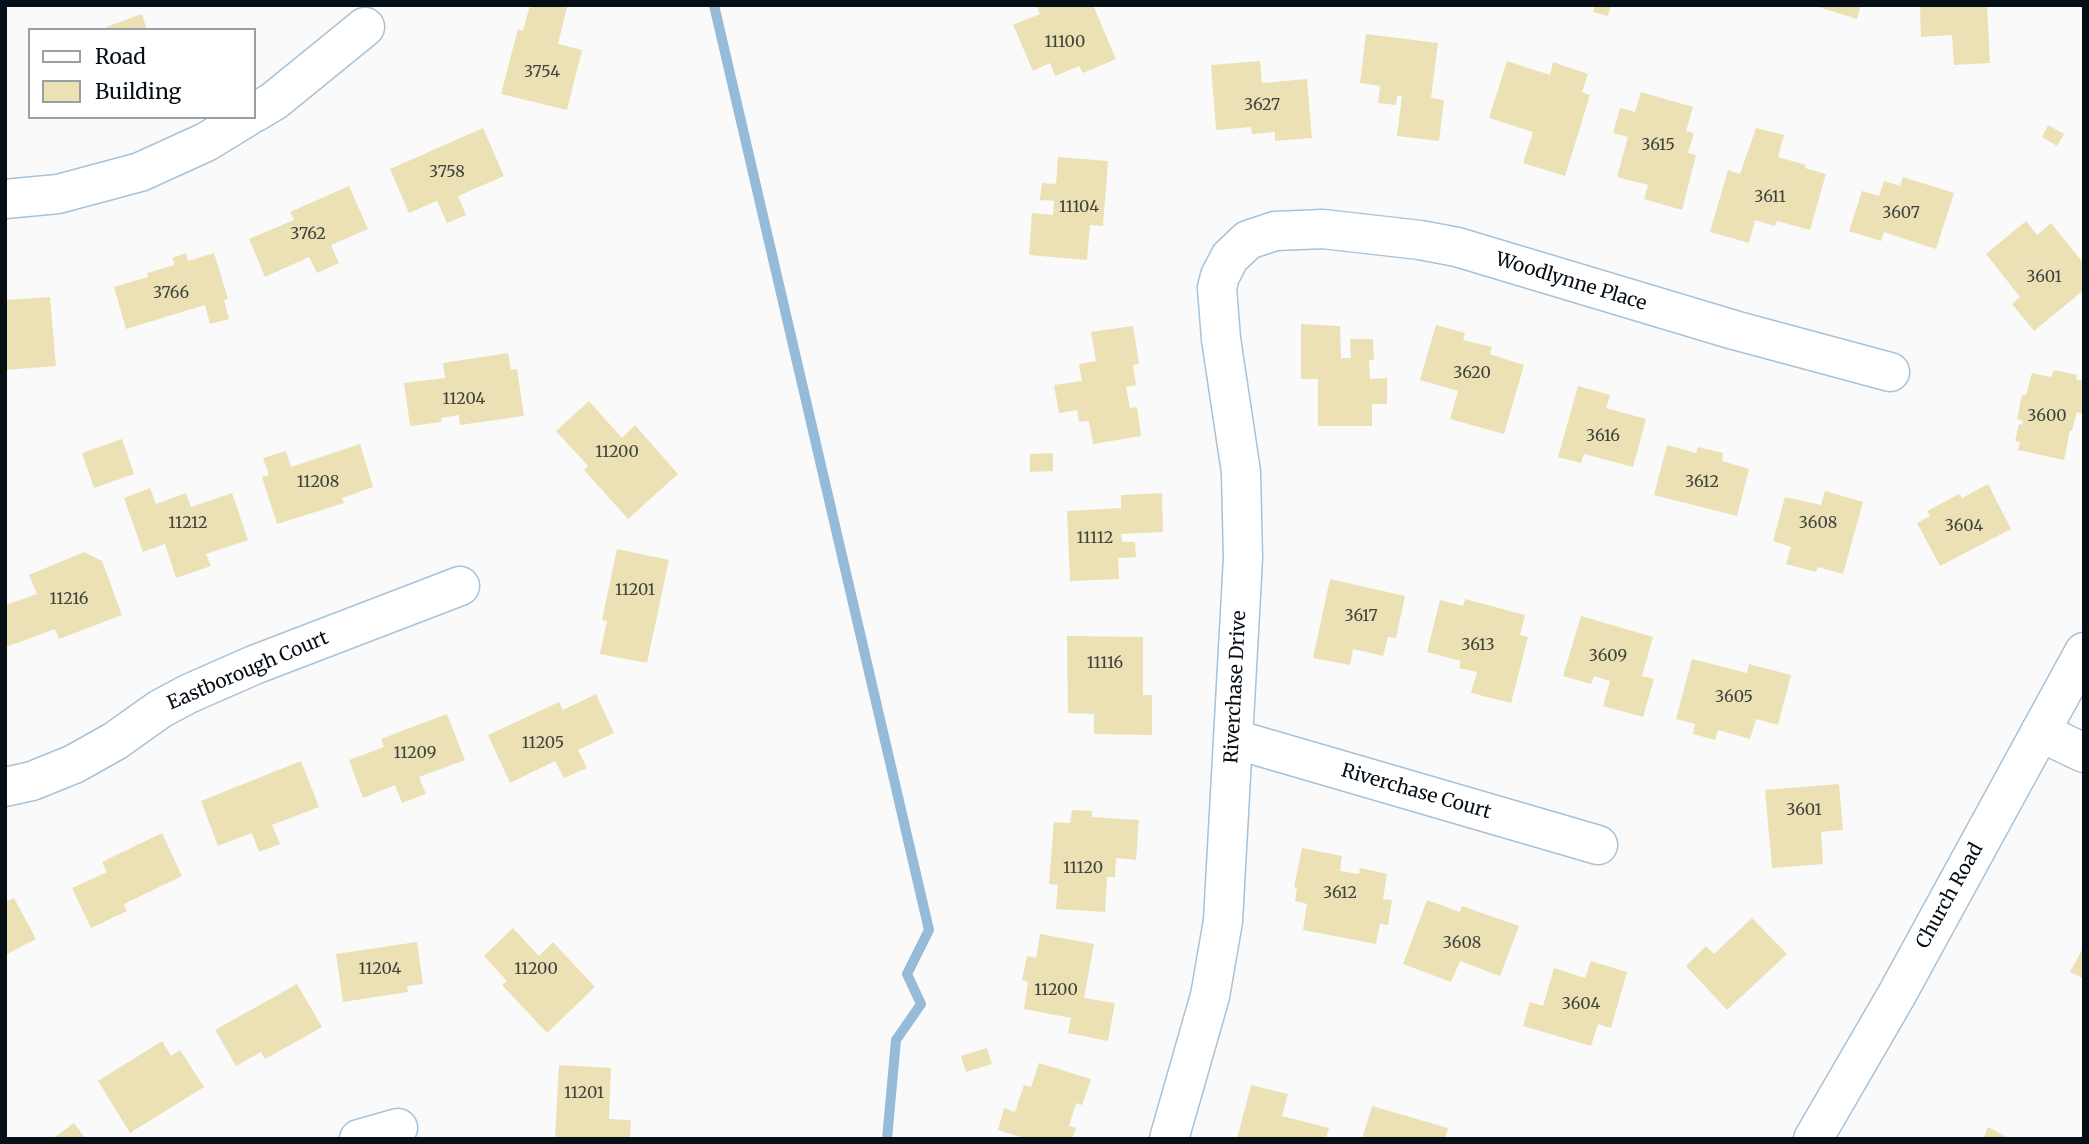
<!DOCTYPE html>
<html>
<head>
<meta charset="utf-8">
<style>
	body { margin:0 }
	#map { position:relative; width:2089px; height:1144px; overflow:hidden; background:#fafafa; font-family:Merriweather,serif }
	canvas { display:block }
	.frame { position:absolute; inset:0; border:7px solid #060e16; pointer-events:none }
	.legend { position:absolute; left:28px; top:28px; width:228px; height:91px; box-sizing:border-box; background:#fff; border:2px solid #9b9fa2; margin:0; padding:9px 12px; list-style:none; font-size:21px; color:#060e16 }
	.legend li { display:flex; align-items:center; gap:14px; height:35px }
	.legend b { width:35px; border:2px solid #9b9fa2 }
</style>
</head>
<body>
<div id="map">
<canvas width="2089" height="1144"></canvas>
<div class="frame"></div>
<ul class="legend">
<li><b style="height:9px;background:#fff"></b>Road</li>
<li><b style="height:19px;background:#ebe1b4"></b>Building</li>
</ul>
</div>
<script>
const g = document.querySelector('canvas').getContext('2d');
g.lineJoin = 'round';
const poly = rows => new Path2D(rows.map(r => 'M' + r).join(''));
function stroke(path, color, width, dash) { g.strokeStyle = color; g.lineWidth = width; g.lineCap = dash ? 'butt' : 'round'; g.setLineDash(dash || []); g.stroke(path); }
function fill(path, color) { g.fillStyle = color; g.fill(path, 'evenodd'); }
function label(font, color, halo, rows, align = 'center') {
  g.font = font + ' Merriweather,serif'; g.lineWidth = 6; g.setLineDash([]); g.textBaseline = 'middle'; g.strokeStyle = halo; g.fillStyle = color; for (const [text, x, y, turn = 0] of rows) {
    g.save(); g.translate(x, y); g.rotate((+turn || 0) * Math.PI / 180); g.textAlign = isNaN(turn) ? turn : align; if (halo) g.strokeText(text, 0, 0); g.fillText(text, 0, 0); g.restore();
  }
}
stroke(poly([
	[714,5,929,930,907,974,921,1004,896,1040,887,1139]
]), '#95bbd9', 10);
fill(poly([
	[530,5,567,7,558,44,582,50,567,110,501,94,518,29,523,31],
	[1036,5,1093,5,1116,59,1083,73,1079,66,1055,76,1050,63,1033,71,1013,25,1040,14],
	[1595,5,1611,5,1608,16,1593,12],
	[1812,5,1861,5,1857,19],
	[1920,5,1987,5,1990,63,1954,65,1952,35,1921,37],
	[142,14,147,30,107,30,106,27],
	[1366,34,1438,43,1431,98,1444,100,1439,141,1397,136,1402,96,1397,96,1396,105,1378,103,1380,86,1360,83],
	[1260,61,1262,83,1307,79,1312,138,1275,141,1275,132,1252,134,1251,127,1216,130,1211,65],
	[1507,61,1550,75,1553,62,1588,74,1582,92,1590,95,1565,176,1523,163,1533,132,1489,118],
	[1641,92,1693,107,1686,131,1694,133,1688,153,1696,155,1682,210,1644,199,1648,185,1617,177,1628,137,1613,133,1620,108,1635,112],
	[2048,125,2064,134,2057,146,2042,137],
	[483,128,504,176,458,196,466,215,447,223,437,201,409,213,390,169],
	[1756,128,1784,135,1778,157,1806,165,1805,168,1826,174,1810,230,1777,221,1775,226,1755,220,1749,243,1710,232,1728,170,1740,174],
	[1058,157,1108,161,1103,226,1090,225,1087,260,1029,255,1032,213,1053,215,1054,201,1040,200,1042,183,1056,184],
	[1903,177,1954,193,1936,249,1884,232,1881,241,1849,231,1862,191,1879,196,1884,181,1900,186],
	[349,186,368,229,331,245,339,263,317,273,309,257,265,277,249,239,294,220,290,212],
	[2026,221,2037,235,2051,223,2084,264,2084,290,2034,331,2012,304,2020,297,1986,254],
	[186,253,188,261,214,253,228,299,224,300,229,319,210,324,205,305,126,329,114,287,148,277,147,273,175,265,172,258],
	[50,297,56,366,5,370,5,300],
	[1301,324,1340,326,1341,358,1351,358,1350,339,1373,339,1374,360,1369,360,1370,379,1387,378,1387,404,1372,404,1372,426,1318,426,1318,379,1301,379],
	[1436,325,1465,333,1463,340,1492,347,1490,354,1524,365,1504,434,1450,419,1458,391,1420,380],
	[1133,326,1139,364,1133,365,1136,385,1126,387,1130,408,1137,407,1141,436,1093,444,1089,421,1079,422,1077,410,1059,413,1054,385,1082,381,1079,364,1096,361,1091,332],
	[508,353,511,370,517,369,524,416,460,425,459,415,441,418,442,422,410,426,404,383,445,378,443,363],
	[2054,370,2077,375,2076,379,2084,381,2084,414,2077,412,2072,431,2070,430,2064,460,2018,450,2020,442,2015,441,2019,424,2022,425,2023,421,2017,419,2022,395,2026,395,2032,373,2051,377],
	[1578,386,1610,395,1606,408,1646,419,1633,467,1584,454,1581,463,1558,457],
	[589,401,622,438,635,425,678,474,628,519,584,470,588,466,556,431],
	[122,439,134,474,94,488,82,453],
	[360,444,373,487,342,498,344,503,277,524,262,477,269,475,263,458,286,451,291,467],
	[1667,445,1696,453,1698,447,1723,453,1722,461,1749,469,1737,516,1654,495],
	[1053,453,1053,471,1030,472,1030,454],
	[1988,484,2011,529,1940,566,1917,523,1930,516,1927,511,1959,494,1962,498],
	[150,488,156,504,186,493,191,507,232,493,248,540,206,554,211,566,176,578,165,544,143,552,124,498],
	[1825,491,1863,502,1843,574,1818,567,1816,572,1786,564,1791,547,1773,541,1785,497,1821,505],
	[1162,493,1163,532,1121,534,1122,542,1135,542,1136,557,1118,558,1119,579,1070,581,1067,511,1121,508,1121,495],
	[617,549,669,560,647,663,600,654,607,621,602,620],
	[84,552,102,561,122,615,59,639,55,629,6,647,5,605,37,594,29,575],
	[1330,579,1405,596,1396,638,1388,637,1383,656,1353,649,1350,665,1313,658],
	[1465,599,1525,615,1520,635,1528,637,1511,703,1471,693,1477,672,1459,668,1461,661,1427,652,1440,600,1463,606],
	[1581,616,1653,637,1642,676,1654,679,1643,717,1603,706,1610,681,1594,676,1591,684,1563,676],
	[1067,636,1143,637,1143,695,1152,695,1152,735,1094,734,1094,714,1068,713],
	[1692,659,1747,673,1749,664,1791,675,1778,725,1756,719,1750,739,1718,730,1715,740,1693,734,1695,724,1676,719],
	[596,694,614,733,578,750,587,768,564,778,555,761,510,783,488,735,559,702,563,710],
	[447,714,465,760,419,777,426,794,402,803,395,785,363,798,349,760,384,747,381,739],
	[301,761,319,807,272,825,280,844,259,852,252,833,218,846,201,801],
	[1839,784,1843,830,1821,832,1823,864,1772,868,1765,790],
	[1072,810,1092,811,1092,817,1139,820,1136,860,1116,858,1115,877,1107,877,1105,912,1056,909,1058,885,1049,884,1054,822,1070,823],
	[162,833,182,876,124,904,127,911,91,928,72,888,107,872,102,862],
	[1302,848,1342,856,1340,871,1359,874,1360,868,1387,874,1383,899,1392,900,1388,925,1380,924,1376,944,1303,930,1307,904,1295,901,1297,888,1294,887],
	[14,898,36,939,5,955,5,902],
	[1427,900,1460,912,1462,906,1519,926,1500,976,1460,961,1451,982,1403,964],
	[1752,918,1787,954,1727,1010,1686,966,1706,946,1714,954],
	[513,928,539,956,553,942,595,987,547,1033,502,985,507,981,484,956],
	[1040,934,1094,944,1084,998,1115,1003,1108,1041,1068,1033,1071,1018,1024,1009,1028,982,1022,980,1027,956,1036,958],
	[417,942,423,984,407,986,408,992,343,1002,336,954],
	[2084,946,2084,979,2070,972],
	[1591,961,1627,972,1611,1028,1598,1024,1591,1046,1523,1026,1530,1002,1543,1006,1554,968,1585,978],
	[297,984,322,1027,265,1059,261,1052,236,1066,215,1030],
	[162,1041,171,1056,180,1050,204,1087,130,1133,98,1081],
	[987,1048,992,1064,966,1072,961,1056],
	[1039,1063,1091,1079,1082,1105,1076,1103,1069,1126,1076,1128,1072,1139,1027,1139,998,1130,1004,1108,1015,1112,1024,1085,1031,1087],
	[559,1065,611,1068,609,1119,631,1120,630,1139,555,1139],
	[1251,1085,1288,1094,1282,1116,1329,1128,1326,1139,1237,1139],
	[1372,1106,1448,1128,1445,1139,1362,1139],
	[74,1123,86,1139,52,1139],
	[1988,1127,2011,1139,1983,1139]
]), '#ebe1b4');
const minor = poly([
	[254,113,274,101,365,27],
	[5,199,58,194,140,172,206,142,247,117],
	[2040,732,2084,753],
	[1234,739,1598,845],
	[5,787,32,781,74,764,115,741,160,709,188,694,254,665,460,586],
	[359,1139,398,1128],
	[1169,1139,1210,996,1223,921,1243,558,1241,472,1221,339,1217,288,1220,276,1230,257,1248,240,1275,231,1323,229,1420,240,1457,247,1734,330,1890,372]
]);
const secondary = poly([
	[1813,1139,1896,996,2084,652]
]);
stroke(minor, '#a8c2d7', 41);
stroke(secondary, '#a8c2d7', 41);
stroke(minor, '#fff', 38);
stroke(secondary, '#fff', 38);
label('16px', '#3f433e', null, [
	["11100",1065,42],
	["3754",542,72],
	["3627",1262,105],
	["3615",1658,145],
	["3758",447,172],
	["3611",1770,197],
	["11104",1079,207],
	["3607",1901,213],
	["3762",308,234],
	["3601",2044,277],
	["3766",171,293],
	["3620",1472,373],
	["11204",464,399],
	["3600",2047,416],
	["3616",1603,436],
	["11200",617,452],
	["11208",318,482],
	["3612",1702,482],
	["11212",188,523],
	["3608",1818,523],
	["3604",1964,526],
	["11112",1095,538],
	["11201",635,590],
	["11216",69,599],
	["3617",1361,616],
	["3613",1478,645],
	["3609",1608,656],
	["11116",1105,663],
	["3605",1734,697],
	["11205",543,743],
	["11209",415,753],
	["3601",1804,810],
	["11120",1083,868],
	["3612",1340,893],
	["3608",1462,943],
	["11204",380,969],
	["11200",536,969],
	["11200",1056,990],
	["3604",1581,1004],
	["11201",584,1093]
]);
label('19px', '#060e16', '#fff', [
	["Woodlynne Place",1571,282,17],
	["Eastborough Court",248,671,-23],
	["Riverchase Drive",1236,687,-87],
	["Riverchase Court",1416,792,16],
	["Church Road",1950,896,-61]
]);
</script>
</body>
</html>
